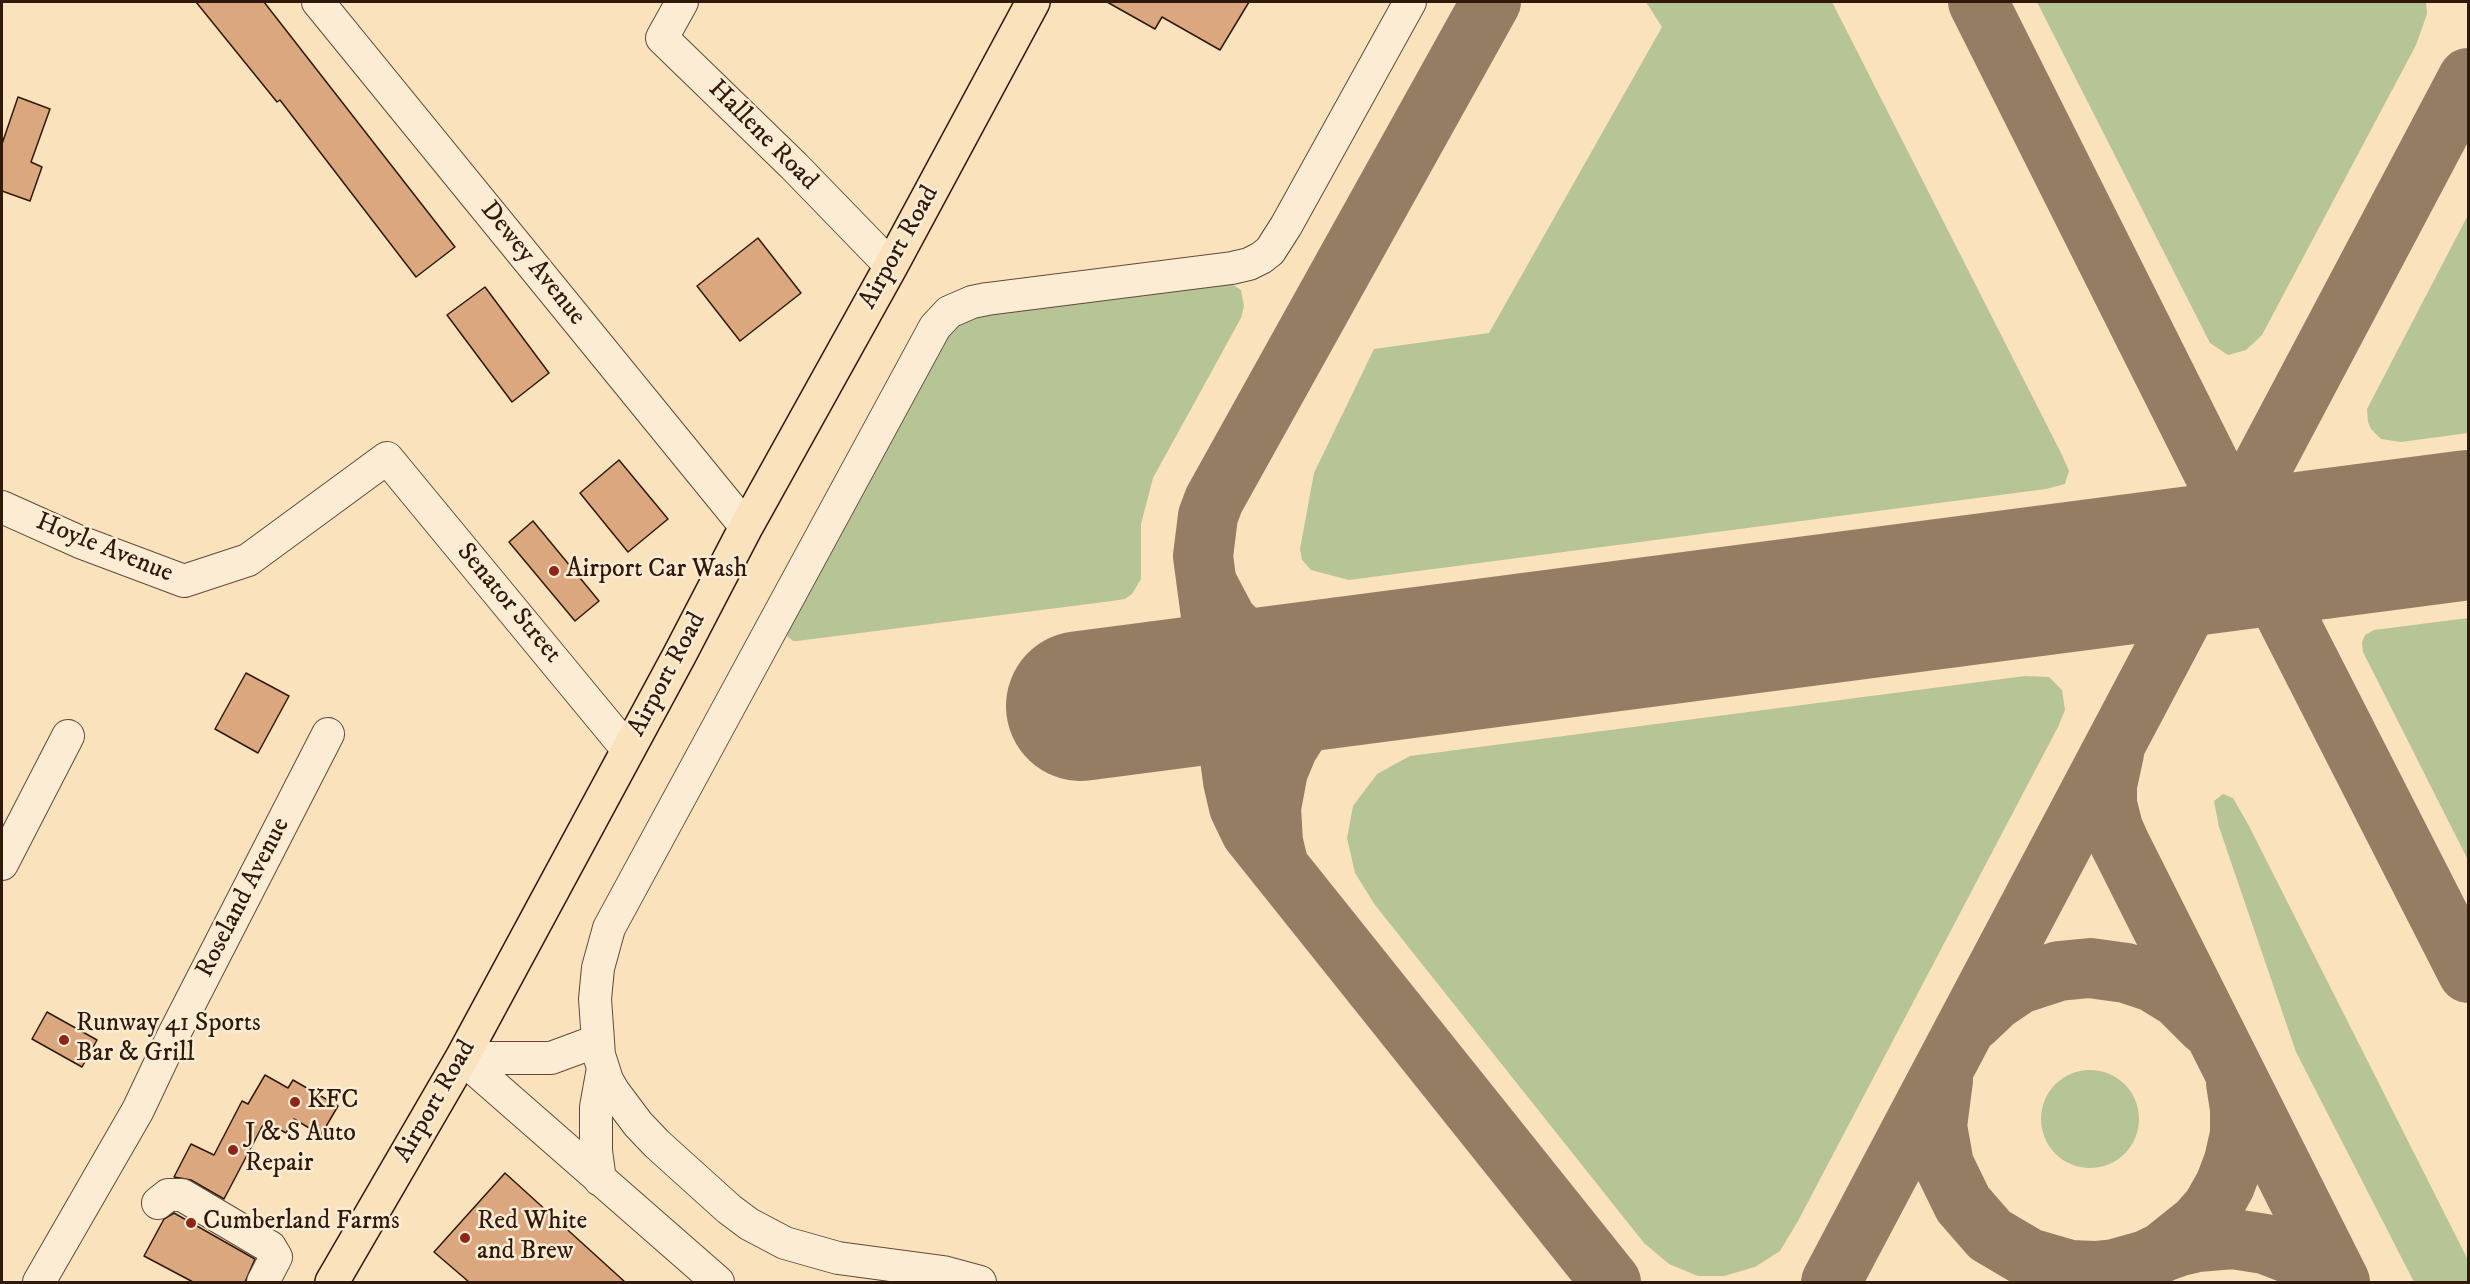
<!DOCTYPE html>
<html>
<head>
<meta charset="utf-8">
<style>
	body { margin:0 }
	#map { position:relative; width:2470px; height:1284px; overflow:hidden; background:#fae2bd; font-family:"IM FELL DW Pica",serif }
	canvas { display:block }
	.frame { position:absolute; inset:0; border:3px solid #30180a; pointer-events:none }
</style>
</head>
<body>
<div id="map">
<canvas width="2470" height="1284"></canvas>
<div class="frame"></div>
</div>
<script>
const g = document.querySelector('canvas').getContext('2d');
g.lineJoin = 'round';
function fill(path, color) { g.fillStyle = color; g.fill(path, 'evenodd'); }
const poly = rows => new Path2D(rows.map(r => 'M' + r).join(''));
function stroke(path, color, width, dash) { g.strokeStyle = color; g.lineWidth = width; g.lineCap = dash ? 'butt' : 'round'; g.setLineDash(dash || []); g.stroke(path); }
function label(font, color, halo, rows, align = 'center') {
  g.font = font + ' "IM FELL DW Pica",serif'; g.lineWidth = 5; g.setLineDash([]); g.textBaseline = 'middle'; g.strokeStyle = halo; g.fillStyle = color; for (const [text, x, y, turn = 0] of rows) {
    g.save(); g.translate(x, y); g.rotate((+turn || 0) * Math.PI / 180); g.textAlign = isNaN(turn) ? turn : align; if (halo) g.strokeText(text, 0, 0); g.fillText(text, 0, 0); g.restore();
  }
}
fill(poly([
	[1646,2,1832,2,2061,453,2069,471,2065,484,2046,489,1349,580,1311,570,1302,560,1300,549,1314,473,1374,349,1489,333,1662,27],
	[2037,2,2426,2,2427,14,2416,45,2262,335,2246,350,2228,355,2210,343],
	[2468,215,2468,433,2401,442,2381,439,2371,429,2368,422,2367,409],
	[1230,283,1241,290,1244,306,1241,318,1153,478,1141,524,1141,579,1132,594,1125,599,1112,601,797,641,793,641,787,636,785,632,947,332,974,315],
	[2468,618,2468,860,2363,652,2362,642,2365,635,2374,630],
	[2025,676,2049,677,2062,690,2065,710,2058,727,1798,1221,1780,1251,1755,1267,1724,1276,1698,1276,1669,1264,1644,1243,1375,905,1355,873,1347,838,1353,806,1377,774,1410,756],
	[2223,794,2233,798,2249,826,2468,1260,2468,1282,2414,1282,2296,1052,2219,827,2214,801],
	'2041 1119a49 49 0 1 1 98 0a49 49 0 1 1-98 0Z'
]), '#b7c496');
stroke(poly([
	[1491,2,1214,500,1208,516,1203,556,1233,781,1239,807,1251,832,1611,1282],
	[1978,2,2257,559,2468,973],
	[1209,587,1227,621,1251,646,1284,663,1331,673],
	[2114,753,2107,785,2107,804,2113,828,2120,844,2340,1282],
	[1278,863,1273,842,1271,808,1278,771,1288,747,1300,728,1327,700,1377,667],
	[1973,1021,1994,1001,2019,984,2059,971,2090,968,2126,973,2153,982,2179,998,2206,1025],
	[1943,1080,1937,1126,1944,1165,1963,1204,1990,1235,2029,1258,2070,1270,2095,1271,2115,1269,2147,1260],
	[2163,1252,2198,1224,2212,1208,2225,1185,2234,1161,2240,1134,2240,1109,2236,1083],
	[2110,1278,2163,1252,2180,1246,2197,1242,2233,1239,2265,1244,2296,1256,2332,1282],
	[1831,1282,2468,78]
]), '#957d64', 60);
stroke(poly([
	[1081,706,2468,525]
]), '#957d64', 150);
const building = poly([
	[196,2,264,2,455,247,416,277,280,100,277,102,196,2],
	[1107,2,1249,2,1220,50,1162,17,1155,29,1107,2],
	[18,97,50,109,31,162,42,167,30,201,2,191,2,144,18,97],
	[758,238,801,293,740,341,697,286,758,238],
	[485,287,549,373,512,402,447,315,485,287],
	[619,460,668,519,628,552,580,493,619,460],
	[533,521,599,601,575,621,509,542,533,521],
	[246,673,289,696,258,753,215,729,246,673],
	[47,1012,97,1040,82,1067,32,1039,47,1012],
	[265,1075,288,1088,293,1080,338,1106,321,1135,294,1119,286,1133,265,1121,224,1199,191,1180,174,1177,191,1144,214,1155,242,1101,248,1104,265,1075],
	[505,1173,625,1282,469,1282,434,1252,505,1173],
	[174,1213,255,1259,245,1282,193,1282,144,1256,164,1219,174,1213]
]);
fill(building, '#daa77e');
stroke(building, '#30180a', 1.5);
const minor = poly([
	[318,2,746,527],
	[682,2,662,38,794,166,891,266],
	[2,507,80,542,184,581,248,560,387,458,628,750],
	[2,864,68,736],
	[462,1058,718,1282],
	[462,1058,551,1058,597,1041],
	[600,1180,596,1151,596,1107,603,1068],
	[158,1203,168,1195,182,1195,270,1247,276,1257,263,1282],
	[39,1282,138,1110,172,1038,328,734],
	[980,1282,943,1272,838,1258,785,1243,749,1224,729,1209,657,1144,638,1124,614,1092,607,1080,599,1055,595,999,598,968,609,928,935,327,949,312,972,302,987,299,1232,268,1249,264,1261,258,1270,251,1286,226,1410,2]
]);
const major = poly([
	[332,1282,462,1058,680,654,746,527,891,266,1033,2]
]);
stroke(minor, '#624a37', 34);
stroke(major, '#30180a', 36);
stroke(minor, '#fcecd4', 32);
stroke(major, '#fae2bd', 33);
for (const [x, y, r, color] of [
	[554,571,6,"#8f2418"],
	[64,1040,6,"#8f2418"],
	[295,1102,6,"#8f2418"],
	[233,1150,6,"#8f2418"],
	[191,1223,6,"#8f2418"],
	[465,1238,6,"#8f2418"]
]) { const dot = new Path2D(); dot.arc(x, y, r, 0, 2 * Math.PI); g.fillStyle = color; g.fill(dot); stroke(dot, '#fcecd4', 2); }
label('26px', '#30180a', '#fcecd4', [
	["Hallene Road",762,136,45],
	["Airport Road",900,248,-61],
	["Dewey Avenue",532,264,51],
	["Hoyle Avenue",104,549,22],
	["Senator Street",508,604,50],
	["Airport Road",668,675,-62],
	["Roseland Avenue",244,898,-63],
	["Airport Road",436,1102,-60]
]);
label('26px', '#30180a', '#fcecd4', [
	["Airport Car Wash",566,571],
	["Runway 41 Sports",76,1025],
	["Bar & Grill",76,1055],
	["KFC",307,1102],
	["J & S Auto",245,1135],
	["Repair",245,1165],
	["Cumberland Farms",203,1223],
	["Red White",477,1223],
	["and Brew",477,1253]
], 'left');
</script>
</body>
</html>
